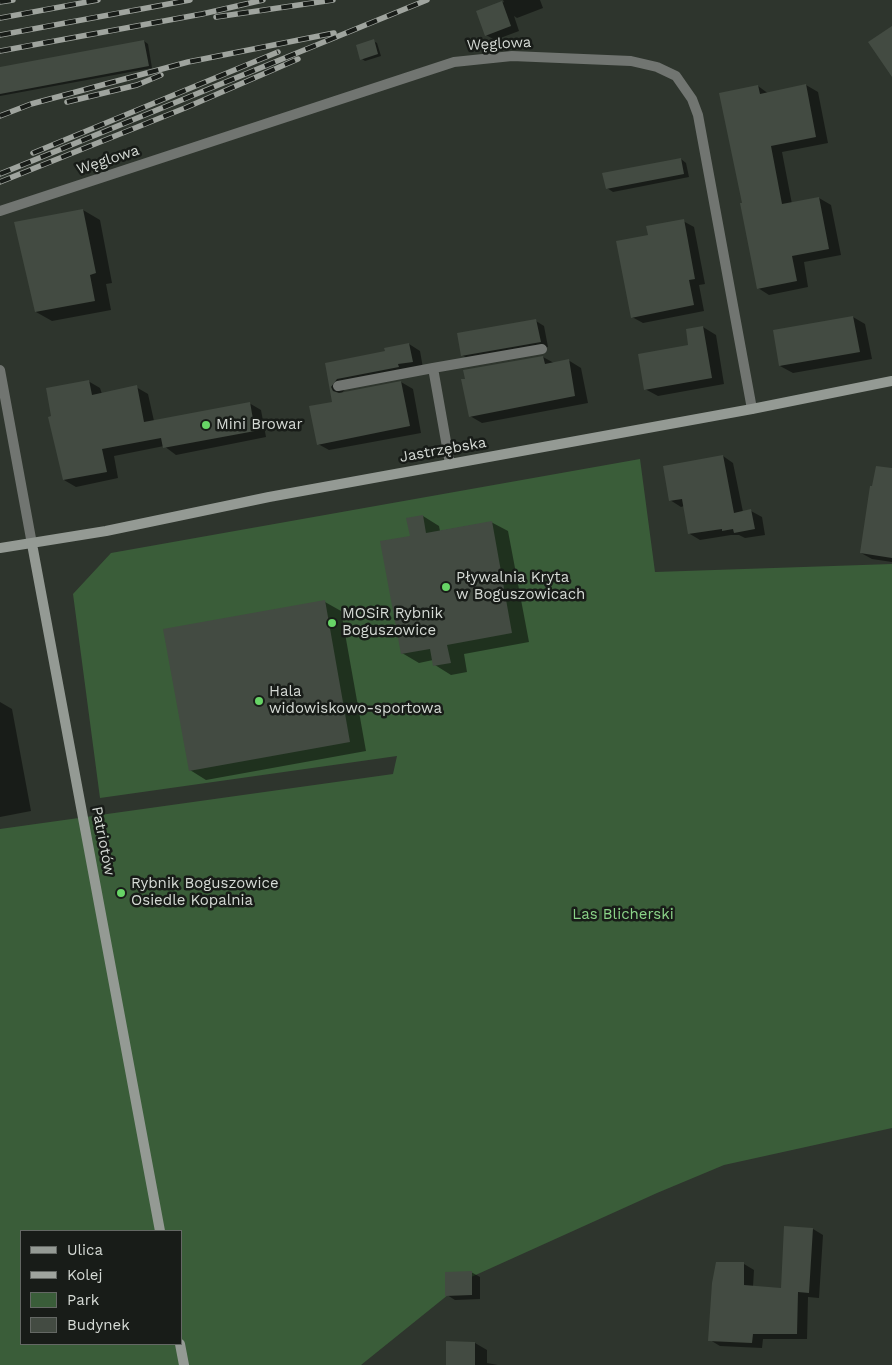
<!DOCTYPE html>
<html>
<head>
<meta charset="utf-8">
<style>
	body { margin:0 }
	#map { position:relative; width:892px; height:1365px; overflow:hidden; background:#2e352d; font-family:"Work Sans",sans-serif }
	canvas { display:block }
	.legend { position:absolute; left:20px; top:1230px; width:162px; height:115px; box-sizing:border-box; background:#181c18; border:1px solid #646864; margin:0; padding:6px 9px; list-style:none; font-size:15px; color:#d5dad5 }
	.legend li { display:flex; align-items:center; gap:10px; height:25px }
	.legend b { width:25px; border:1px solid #646864 }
</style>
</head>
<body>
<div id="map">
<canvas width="892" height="1365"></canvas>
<ul class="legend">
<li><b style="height:6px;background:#949a94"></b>Ulica</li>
<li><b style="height:6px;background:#9fa49e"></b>Kolej</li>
<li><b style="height:14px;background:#3a5d39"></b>Park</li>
<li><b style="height:14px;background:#434b42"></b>Budynek</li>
</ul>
</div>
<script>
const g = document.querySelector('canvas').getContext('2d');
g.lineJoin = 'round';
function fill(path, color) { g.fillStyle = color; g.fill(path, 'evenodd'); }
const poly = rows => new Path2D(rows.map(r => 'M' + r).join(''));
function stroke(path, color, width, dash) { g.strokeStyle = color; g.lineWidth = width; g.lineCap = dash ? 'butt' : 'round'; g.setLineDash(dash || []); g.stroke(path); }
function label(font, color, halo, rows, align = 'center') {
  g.font = font + ' "Work Sans",sans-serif'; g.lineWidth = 5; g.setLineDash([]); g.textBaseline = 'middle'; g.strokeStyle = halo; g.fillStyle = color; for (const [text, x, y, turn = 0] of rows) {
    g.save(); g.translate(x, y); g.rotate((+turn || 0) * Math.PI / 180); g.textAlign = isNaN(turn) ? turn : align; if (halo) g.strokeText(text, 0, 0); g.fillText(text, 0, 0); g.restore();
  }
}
fill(poly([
	[640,459,655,572,892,564,892,1128,724,1165,657,1193,469,1278,361,1365,0,1365,0,829,393,774,397,756,100,798,73,594,111,553],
	[21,1231,181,1231,181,1344,21,1344]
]), '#3a5d39');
fill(poly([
	[503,0,540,0,543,8,517,18,514,16,519,31,495,40,486,35,478,11,504,2],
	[144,41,148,44,152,68,0,96,0,68],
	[373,41,377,43,381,56,365,61,362,59],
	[806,85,818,92,828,143,782,152,792,204,819,198,831,205,841,255,804,262,808,287,769,295,758,288,743,204,758,86,769,94],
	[681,159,686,163,689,177,613,192,607,188],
	[83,210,100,220,112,283,106,284,111,310,52,321,36,312],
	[683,221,694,227,705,284,699,285,704,311,643,323,632,317,650,236],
	[853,317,865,324,872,359,793,373,780,366],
	[536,321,544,326,548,347,470,360,462,355],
	[703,327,716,335,724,384,658,396,645,389,690,346],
	[409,344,420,351,423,368,348,385,342,393,401,382,413,389,421,433,329,450,318,444,334,403,327,364,386,352],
	[543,357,554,363,568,360,581,368,588,403,482,423,470,416],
	[88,381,100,388,102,394,136,387,148,394,154,421,249,403,261,410,266,437,176,455,164,446,114,456,118,478,76,487,64,480],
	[723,456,733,463,743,512,751,511,762,517,765,535,745,538,739,535,731,535,700,540,690,534,684,506,681,507,670,500],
	[892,470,892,562,872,559,861,553],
	[423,516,439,526,440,531,491,522,508,531,529,642,464,654,467,672,451,675,435,665,433,660,419,663,402,653,411,537],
	[325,602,341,611,366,751,206,780,190,770],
	[0,702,12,709,31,811,0,817],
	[813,1229,823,1235,819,1298,808,1297,807,1339,763,1339,762,1348,720,1346,710,1340,744,1264,754,1270,753,1287,782,1289],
	[471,1272,480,1277,480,1299,455,1300,447,1295],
	[475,1343,487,1350,487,1363,498,1365,447,1365]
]), '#0007');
fill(poly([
	[502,1,511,26,485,36,476,11],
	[892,26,892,77,868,42],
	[374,39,378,54,360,60,356,45],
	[144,40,149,66,0,94,0,67],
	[806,84,816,137,771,146,782,204,819,197,829,249,792,256,797,281,757,289,740,203,742,203,719,93,758,85,760,94],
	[681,158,684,174,606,189,602,173],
	[83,209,96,273,90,275,95,301,35,312,14,222],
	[684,219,695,279,689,280,694,305,631,318,616,241,648,235,646,226],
	[853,316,860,352,779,366,773,330],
	[536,319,541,342,461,356,457,333],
	[703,326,712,378,644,390,638,354,688,345,686,329],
	[409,343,413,362,398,364,399,367,337,379,331,387,333,391,339,393,401,381,410,426,317,445,309,406,332,402,325,363,385,351,384,348],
	[543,356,545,364,569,359,575,396,469,417,461,379,465,379,463,370],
	[89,380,92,395,137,385,144,422,250,402,255,431,163,448,161,438,102,449,107,472,63,480,48,417,51,416,46,388],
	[723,455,734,513,751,509,755,529,734,533,733,529,722,531,722,529,688,534,682,499,669,501,663,466],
	[876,466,892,468,892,558,860,553,870,486,872,486],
	[423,515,426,533,492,521,512,633,447,645,451,663,433,666,430,649,401,654,380,541,410,536,406,518],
	[325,600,350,742,189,771,163,629],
	[784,1226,813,1228,809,1293,798,1292,797,1334,753,1334,752,1343,708,1341,712,1283,716,1262,744,1262,744,1285,781,1288],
	[472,1271,472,1295,445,1296,445,1272],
	[446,1341,475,1342,475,1365,446,1365]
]), '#434b42');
stroke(poly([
	[0,211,454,62,512,56,631,61,657,67,676,76,692,99,698,115,752,409],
	[0,370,32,544],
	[338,386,433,368],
	[450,464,433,368,542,349]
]), '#717571', 10);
stroke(poly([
	[32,544,160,1231],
	[0,548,106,531,269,497,752,409,892,381],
	[180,1344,184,1365]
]), '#949a94', 10);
const rail = poly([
	[0,2,13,0],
	[216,17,333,0],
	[0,18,98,0],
	[0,35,190,0],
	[0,51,202,14,263,0],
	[67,102,137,85,161,75],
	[0,116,31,104,188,62,334,33],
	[33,153,278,52],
	[0,174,427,0],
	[0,182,185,108,298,59]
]);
stroke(rail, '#9fa49e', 5.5);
stroke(rail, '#181c18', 4, [11]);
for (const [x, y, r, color] of [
	[206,425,5,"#67d466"],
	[446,587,5,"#67d466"],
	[332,623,5,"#67d466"],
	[259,701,5,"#67d466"],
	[121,893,5,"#67d466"]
]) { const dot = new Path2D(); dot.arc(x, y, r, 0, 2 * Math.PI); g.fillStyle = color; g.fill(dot); stroke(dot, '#181c18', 2); }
label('15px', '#d5dad5', '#181c18', [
	["Węglowa",499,44,-3],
	["Węglowa",108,160,-18],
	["Jastrzębska",443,450,-10],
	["Patriotów",103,841,79]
]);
label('15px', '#d5dad5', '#181c18', [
	["Mini Browar",216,425],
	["Pływalnia Kryta",456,578],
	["w Boguszowicach",456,595],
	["MOSiR Rybnik",342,614],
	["Boguszowice",342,631],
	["Hala",269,692],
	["widowiskowo-sportowa",269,709],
	["Rybnik Boguszowice",131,884],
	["Osiedle Kopalnia",131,901]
], 'left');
label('15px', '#8bd488', '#181c18', [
	["Las Blicherski",623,915]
]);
</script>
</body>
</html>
